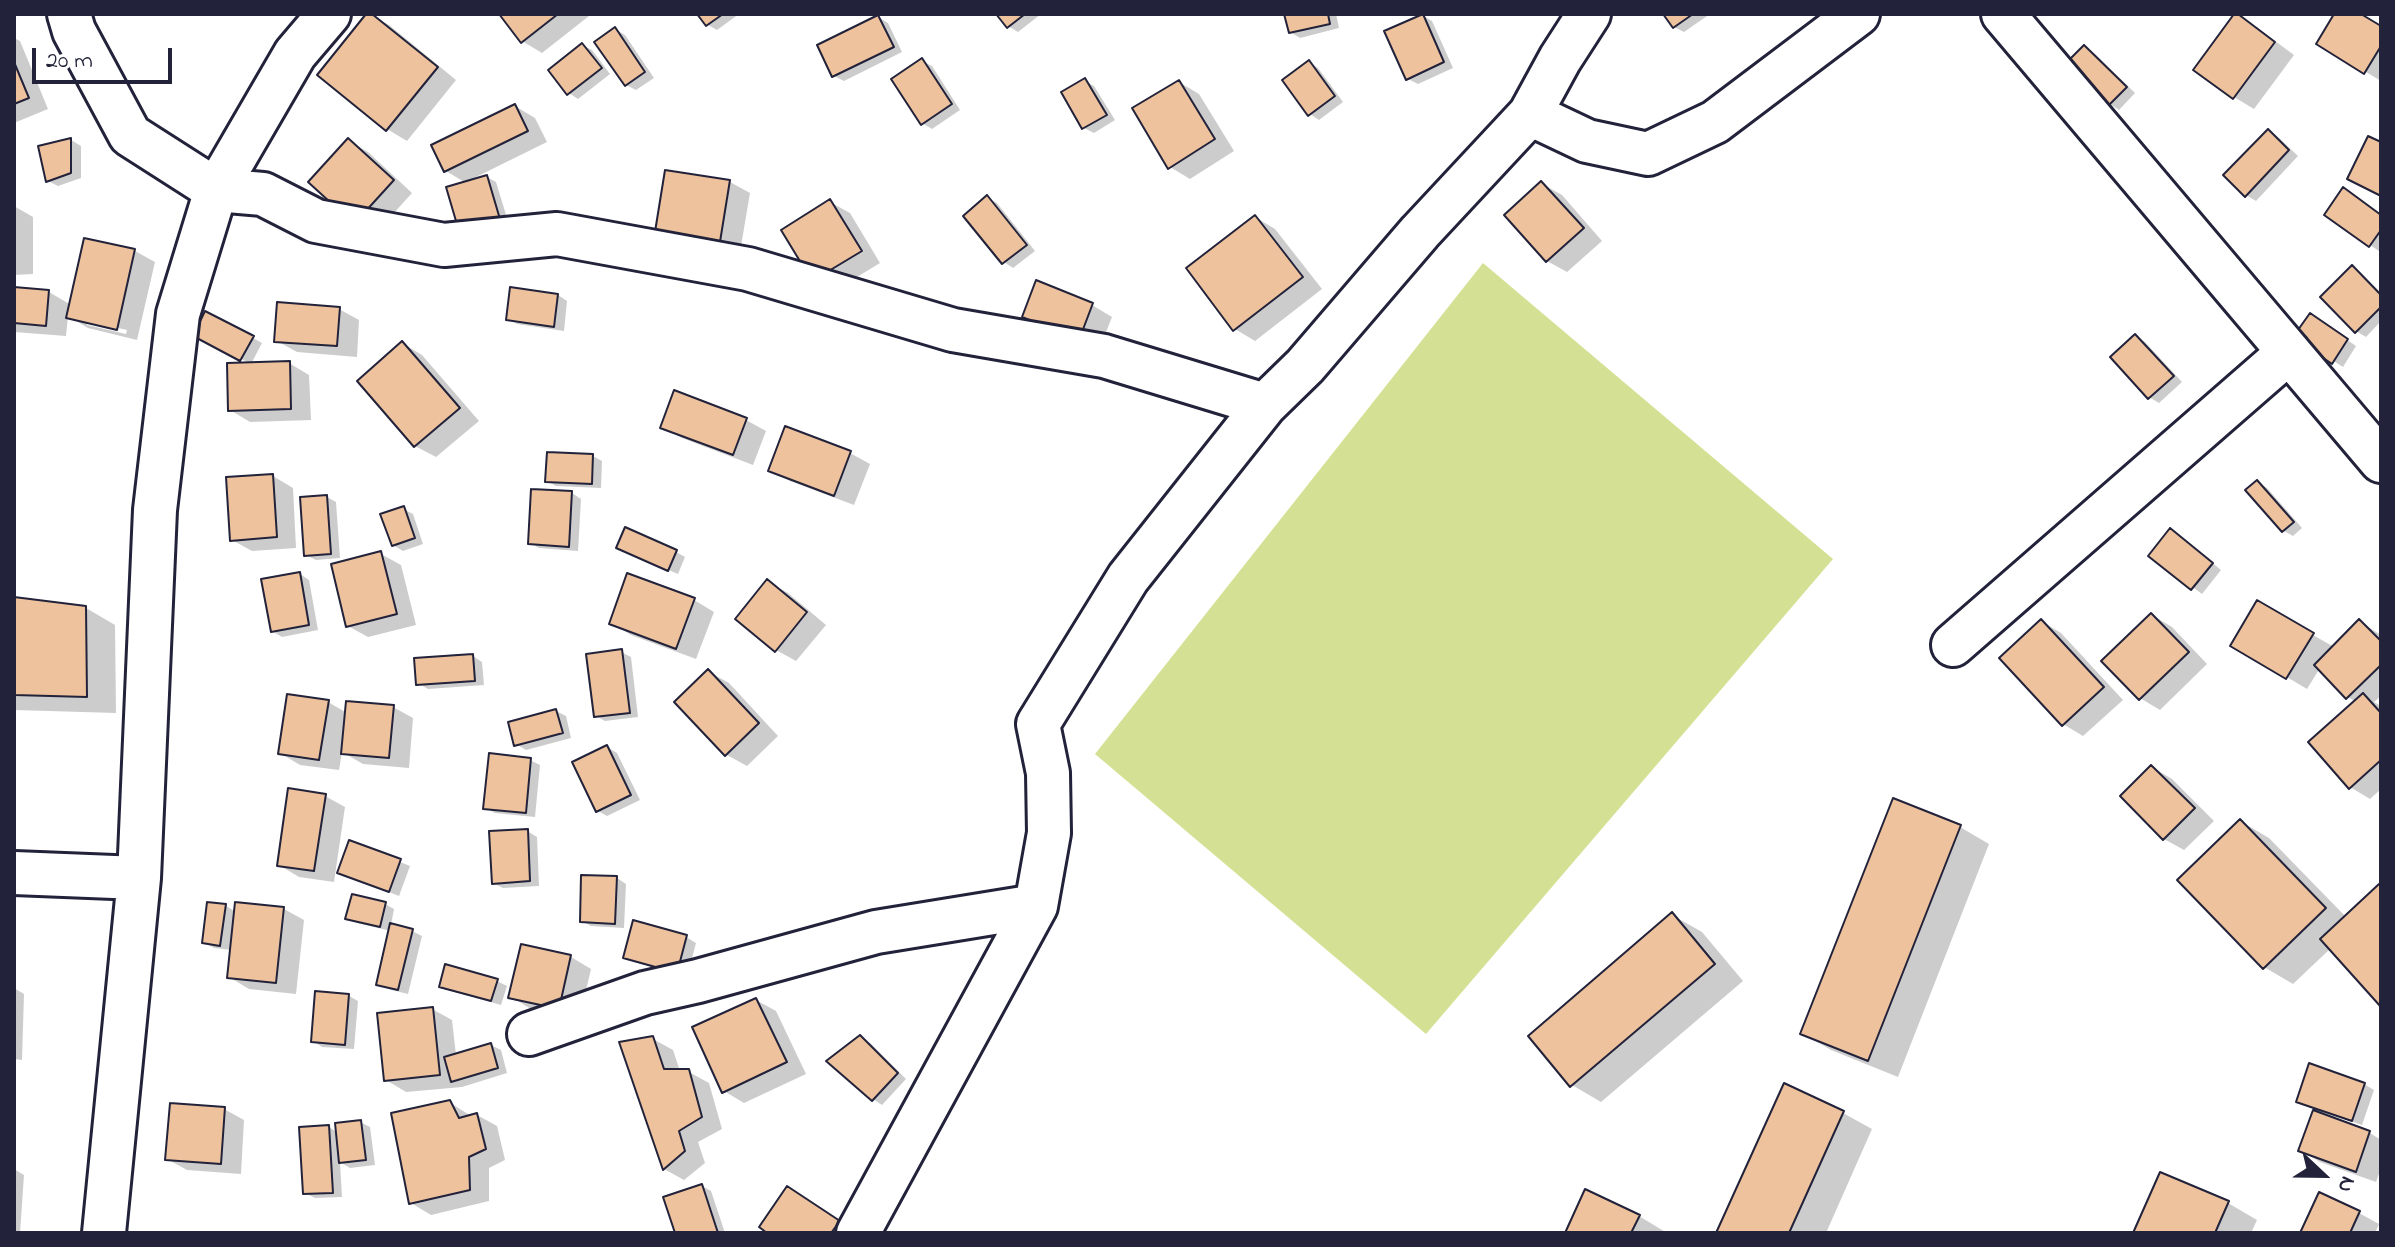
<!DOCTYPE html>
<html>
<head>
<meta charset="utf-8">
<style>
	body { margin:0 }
	#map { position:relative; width:2395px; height:1247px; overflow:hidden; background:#fff; font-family:"Indie Flower",sans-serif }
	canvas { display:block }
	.frame { position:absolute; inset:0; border:16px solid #22223b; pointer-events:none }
	.north { position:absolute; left:2283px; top:1135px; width:80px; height:80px; -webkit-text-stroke:6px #fff; paint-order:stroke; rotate:112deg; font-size:22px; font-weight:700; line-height:32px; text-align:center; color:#22223b }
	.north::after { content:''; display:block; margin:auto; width:28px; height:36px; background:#22223b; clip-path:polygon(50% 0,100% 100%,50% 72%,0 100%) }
	.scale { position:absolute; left:32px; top:48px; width:140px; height:36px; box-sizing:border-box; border:4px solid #22223b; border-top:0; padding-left:10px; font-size:24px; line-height:28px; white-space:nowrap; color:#22223b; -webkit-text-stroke:6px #fff; paint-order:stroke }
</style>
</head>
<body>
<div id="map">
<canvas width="2395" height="1247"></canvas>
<div class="frame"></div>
<div class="north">N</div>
<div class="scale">20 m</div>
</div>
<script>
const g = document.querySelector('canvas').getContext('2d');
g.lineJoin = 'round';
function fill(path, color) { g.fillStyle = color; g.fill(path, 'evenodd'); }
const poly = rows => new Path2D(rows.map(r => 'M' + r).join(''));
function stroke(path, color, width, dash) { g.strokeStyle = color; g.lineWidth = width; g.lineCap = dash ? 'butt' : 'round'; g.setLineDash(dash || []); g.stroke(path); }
fill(poly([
	[1483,263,1833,559,1426,1034,1095,754]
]), '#d4e194');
fill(poly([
	[369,14,389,25,456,80,407,141,387,129],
	[501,14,587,14,589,16,542,53,522,41],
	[700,14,739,14,717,30,708,25],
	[998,14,1041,14,1018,32,1008,26],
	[1286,14,1336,14,1339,28,1300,38,1290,32],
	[1666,14,1710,14,1684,32,1674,27],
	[2336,14,2358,14,2381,28,2381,81,2318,43],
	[2236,15,2256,27,2294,55,2254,109,2234,97],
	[1423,16,1432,21,1453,68,1418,84,1408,79],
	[878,17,888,23,902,52,844,81,834,76],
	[615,29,625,35,654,78,636,90,626,85],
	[14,38,20,41,48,109,14,123],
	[582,45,592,50,610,74,578,99,569,93],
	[2084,48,2094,53,2135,93,2119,110,2110,104],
	[922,61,932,66,960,110,932,129,922,123],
	[1309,62,1318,68,1343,102,1319,120,1310,114],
	[1085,81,1094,86,1115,120,1094,133,1084,128],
	[1179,82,1199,94,1234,151,1190,179,1170,167],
	[515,106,535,118,547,142,474,178,475,180,487,177,496,182,511,231,466,183,446,171],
	[2268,131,2278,137,2298,156,2256,201,2246,195],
	[71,140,81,146,81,178,58,186,48,181,40,147],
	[348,141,368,152,412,193,375,234,355,223],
	[730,182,750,193,739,258,676,249],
	[1542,184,1562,195,1602,241,1567,272,1547,261],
	[987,198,997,203,1035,251,1013,268,1004,262],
	[830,202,850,213,880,263,834,291,814,280],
	[14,206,33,217,33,274,14,275],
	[2381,216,2381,248,2379,251,2370,245],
	[1255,217,1275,229,1322,289,1255,341,1235,329],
	[86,240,135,251,155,262,137,340,88,328,68,316,66,336,14,332,14,289,49,292,71,305],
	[87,321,127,330,126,334,87,325],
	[2352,267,2361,273,2381,293,2381,321,2366,337,2356,331],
	[1037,283,1092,305,1112,317,1099,350,1044,327,1024,316],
	[558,295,567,301,564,331,517,324,508,318],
	[339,309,359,320,357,357,297,352,277,341],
	[2320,321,2356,346,2343,367,2296,337],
	[196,335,253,338,262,343,251,364],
	[2136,336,2145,342,2182,382,2159,403,2149,397],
	[402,343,422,355,479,421,436,457,415,446,359,381],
	[289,363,309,375,311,420,250,422,230,410],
	[746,420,766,431,753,465,682,438,662,427],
	[786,428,850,453,870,464,854,505,790,481,770,470],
	[593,456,602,461,601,488,556,486,547,481],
	[273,476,293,488,296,548,252,551,232,540],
	[2258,482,2267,488,2302,528,2293,536,2284,531,2248,490],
	[572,493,581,499,578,551,539,548,530,543],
	[327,497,336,502,340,558,316,560,306,555],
	[403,509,413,514,423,544,403,551,393,545],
	[2180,536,2221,570,2202,594,2151,556],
	[676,552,685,557,678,574,628,553],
	[381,554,401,565,416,625,368,637,348,626],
	[300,574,309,580,318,630,282,637,272,631],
	[768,582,788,593,826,625,796,661,776,650],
	[14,599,86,608,115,625,116,713,14,710],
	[694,600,714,612,696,659,631,635,611,623],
	[2257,603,2334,647,2360,622,2381,635,2381,696,2374,702,2381,706,2381,789,2370,799,2350,787,2356,702,2348,697,2320,668,2307,689,2233,645],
	[2152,615,2172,627,2207,664,2160,710,2140,698],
	[2041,621,2061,633,2123,700,2083,736,2063,724],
	[621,652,631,657,638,717,605,721,596,716],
	[473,656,482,662,484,685,428,689,418,683],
	[709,672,729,683,778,736,747,766,727,755,677,702],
	[328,702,347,713,393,707,413,718,409,768,363,764,342,752,339,770,300,765,280,753],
	[556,711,566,716,571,738,526,750,516,744],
	[607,747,617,753,640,800,607,816,598,811],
	[530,760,540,765,535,817,495,813,485,808],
	[2152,767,2172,779,2214,821,2184,850,2164,839],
	[325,796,345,807,334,882,299,877,279,865],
	[2240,821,2269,838,2346,917,2381,887,2381,1004,2331,948,2293,984,2264,967],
	[1960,827,1989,844,1898,1077,1831,1050,1802,1033],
	[527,831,537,837,539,886,503,888,493,883],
	[350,842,410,866,399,896,339,872],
	[617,878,626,884,624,928,591,926,582,921],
	[209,904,226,906,236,912,284,909,304,920,296,994,249,989,229,977,232,950,214,948,204,942],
	[385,904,394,909,391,925,412,931,422,936,408,994,388,989,378,984,391,931,357,923,347,918],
	[1672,915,1702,932,1743,981,1601,1102,1572,1085],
	[686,937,696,943,687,977,634,962,625,957],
	[523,946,571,957,591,969,579,1020,531,1009,511,997],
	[497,981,507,986,501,1005,451,991,442,986],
	[14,988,24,994,22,1060,14,1059],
	[349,996,358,1001,354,1049,322,1047,313,1041],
	[756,1000,776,1011,806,1074,744,1103,724,1091],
	[432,1009,452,1020,456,1055,491,1045,501,1050,507,1073,462,1087,406,1092,386,1080],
	[860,1038,870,1043,906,1079,882,1105,873,1099],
	[653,1039,673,1050,680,1071,689,1072,709,1083,722,1129,698,1142,705,1163,684,1180,664,1169,622,1044],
	[2364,1084,2374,1090,2362,1125,2308,1107,2298,1101],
	[449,1102,471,1116,477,1115,497,1126,505,1160,489,1168,489,1201,431,1215,411,1203],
	[224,1109,244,1120,241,1174,187,1170,167,1159],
	[1843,1113,1872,1129,1826,1233,1718,1233],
	[2314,1113,2370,1133,2381,1140,2381,1168,2376,1182,2320,1162,2300,1150],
	[360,1122,370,1127,375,1165,350,1168,340,1162,342,1197,315,1198,305,1193,329,1127,338,1133],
	[14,1169,24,1175,20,1233,14,1233],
	[702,1186,711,1191,725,1233,678,1233],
	[788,1188,808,1200,857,1233,771,1233],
	[2228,1203,2257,1220,2251,1233,2136,1233],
	[2359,1213,2379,1224,2375,1233,2303,1233],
	[1639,1216,1667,1233,1567,1233]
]), '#0003');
const building = poly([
	[366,14,372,14,438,67,386,131,317,75,366,14],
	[499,14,558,14,521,43,499,14],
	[697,14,723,14,706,26,697,14],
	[996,14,1025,14,1007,28,996,14],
	[1284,14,1328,14,1330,24,1289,33,1284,14],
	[1423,14,1444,62,1406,80,1384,31,1423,14],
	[1663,14,1693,14,1673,28,1663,14],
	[2234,14,2238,14,2275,42,2233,99,2193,70,2234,14],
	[2334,14,2361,14,2381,26,2381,46,2364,74,2316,44,2334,14],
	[878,15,894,47,832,77,817,45,878,15],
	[615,27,645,72,625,86,594,42,615,27],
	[582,43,602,68,567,95,548,70,582,43],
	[2084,45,2127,87,2108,106,2065,64,2084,45],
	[922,58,952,104,921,125,891,79,922,58],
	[1309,60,1335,96,1308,116,1282,80,1309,60],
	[14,62,29,98,14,104,14,62],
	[1085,78,1107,115,1082,129,1061,92,1085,78],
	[1179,80,1215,139,1168,169,1132,108,1179,80],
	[515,104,528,131,444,172,431,145,515,104],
	[2268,129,2289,150,2245,197,2223,175,2268,129],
	[2368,136,2381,142,2381,196,2347,179,2368,136],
	[71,138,71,173,46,182,38,146,71,138],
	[348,138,394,180,354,224,308,182,348,138],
	[665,170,730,180,719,248,654,238,665,170],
	[487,175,502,226,461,238,446,187,487,175],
	[1541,181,1584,228,1546,262,1504,215,1541,181],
	[2343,187,2381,215,2381,230,2369,247,2324,215,2343,187],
	[987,195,1027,245,1002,264,963,216,987,195],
	[830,199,862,251,812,281,781,230,830,199],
	[1255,215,1303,277,1233,331,1186,268,1255,215],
	[84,238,135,249,117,330,66,318,84,238],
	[2352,265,2381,295,2381,307,2355,333,2320,297,2352,265],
	[1036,280,1093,303,1079,340,1022,317,1036,280],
	[14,287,49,290,46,326,14,323,14,287],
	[510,287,558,294,554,327,506,320,510,287],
	[277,302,340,307,337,346,274,342,277,302],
	[205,311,254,336,240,361,193,336,205,311],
	[2310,313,2348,339,2332,364,2293,337,2310,313],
	[2135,334,2174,376,2148,399,2110,357,2135,334],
	[402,341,460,408,414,447,357,381,402,341],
	[290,361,291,409,228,411,227,363,290,361],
	[674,390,747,418,733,455,660,428,674,390],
	[785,426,851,451,834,496,768,471,785,426],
	[547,452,593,454,592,484,545,482,547,452],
	[273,474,277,537,230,541,226,477,273,474],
	[2257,480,2294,522,2282,532,2245,490,2257,480],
	[531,489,572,491,569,547,528,544,531,489],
	[327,495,331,554,304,556,300,497,327,495],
	[404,506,415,538,392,546,380,514,404,506],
	[625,527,677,550,668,571,616,548,625,527],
	[2170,528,2213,563,2191,590,2148,556,2170,528],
	[381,551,397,614,346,627,331,564,381,551],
	[300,572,309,625,271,632,261,579,300,572],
	[627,573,695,598,676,649,609,624,627,573],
	[767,579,807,612,775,652,735,619,767,579],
	[14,597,86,606,87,697,14,695,14,597],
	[2257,600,2314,633,2286,679,2230,646,2257,600],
	[2151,613,2189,652,2139,700,2101,661,2151,613],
	[2041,619,2104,687,2062,726,1999,658,2041,619],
	[2359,619,2381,641,2381,665,2346,699,2314,665,2359,619],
	[622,649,630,713,594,717,586,654,622,649],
	[473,654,475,681,416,685,414,658,473,654],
	[708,669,759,723,725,756,674,702,708,669],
	[2363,693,2381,713,2381,760,2349,789,2308,742,2363,693],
	[287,694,329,700,319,760,278,754,287,694],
	[346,701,394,705,389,758,341,754,346,701],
	[556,709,563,733,514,746,508,722,556,709],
	[607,745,631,795,596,812,572,762,607,745],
	[489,753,531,758,526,813,483,809,489,753],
	[2151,765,2195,808,2163,840,2120,796,2151,765],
	[288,788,326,794,314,871,277,866,288,788],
	[1893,798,1961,825,1868,1061,1800,1034,1893,798],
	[2240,819,2326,908,2263,969,2177,880,2240,819],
	[528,829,530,881,492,884,489,831,528,829],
	[349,840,401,859,389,892,337,873,349,840],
	[581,875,617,876,615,924,580,922,581,875],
	[2379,884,2381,885,2381,1007,2320,939,2379,884],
	[352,894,386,902,380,927,345,919,352,894],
	[207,902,226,904,220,946,202,943,207,902],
	[235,902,284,907,276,983,227,978,235,902],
	[1672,912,1715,964,1570,1087,1528,1036,1672,912],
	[633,920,687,935,677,973,623,958,633,920],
	[390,923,413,929,398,990,376,985,390,923],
	[521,944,571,955,559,1009,508,998,521,944],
	[445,964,498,979,491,1001,439,987,445,964],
	[315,991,349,994,345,1045,311,1042,315,991],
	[756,998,787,1062,722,1093,692,1027,756,998],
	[433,1007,440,1075,384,1081,377,1013,433,1007],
	[860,1035,898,1073,872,1101,826,1061,860,1035],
	[653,1036,664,1069,689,1069,702,1117,679,1131,685,1151,663,1170,619,1042,653,1036],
	[491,1043,498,1068,451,1082,444,1057,491,1043],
	[2309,1063,2365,1083,2352,1121,2296,1102,2309,1063],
	[1784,1083,1844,1111,1789,1233,1716,1233,1784,1083],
	[450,1100,459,1118,477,1113,486,1149,469,1157,470,1190,409,1204,391,1113,450,1100],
	[170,1103,225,1107,221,1164,165,1160,170,1103],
	[2313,1110,2370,1131,2356,1172,2298,1151,2313,1110],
	[361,1120,366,1160,339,1163,335,1123,361,1120],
	[329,1125,333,1193,303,1194,299,1127,329,1125],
	[2160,1172,2229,1201,2215,1233,2133,1233,2160,1172],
	[702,1184,718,1233,675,1233,663,1197,702,1184],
	[787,1186,840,1221,831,1233,767,1233,759,1227,787,1186],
	[1585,1189,1640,1215,1631,1233,1565,1233,1585,1189],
	[2319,1192,2360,1211,2350,1233,2300,1233,2319,1192]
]);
fill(building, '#edc29c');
stroke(building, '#22223b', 2);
const minor = poly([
	[69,14,74,31,130,135,216,190,263,194,316,221,444,245,557,234,748,269,953,330,1104,356,1265,405,1305,366,1420,232,1530,114,1560,59,1589,14],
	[2003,14,2381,461],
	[1530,114,1587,141,1648,154,1715,122,1858,14],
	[1953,645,2289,352],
	[14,873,139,878],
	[529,1034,645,993,698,981,876,932,1036,906],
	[104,1233,139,878,155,510,178,314,216,190,295,54,329,14],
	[858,1233,1036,906,1049,833,1048,773,1038,724,1128,578,1265,405]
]);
stroke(minor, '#22223b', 48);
stroke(minor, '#fff', 42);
</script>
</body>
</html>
